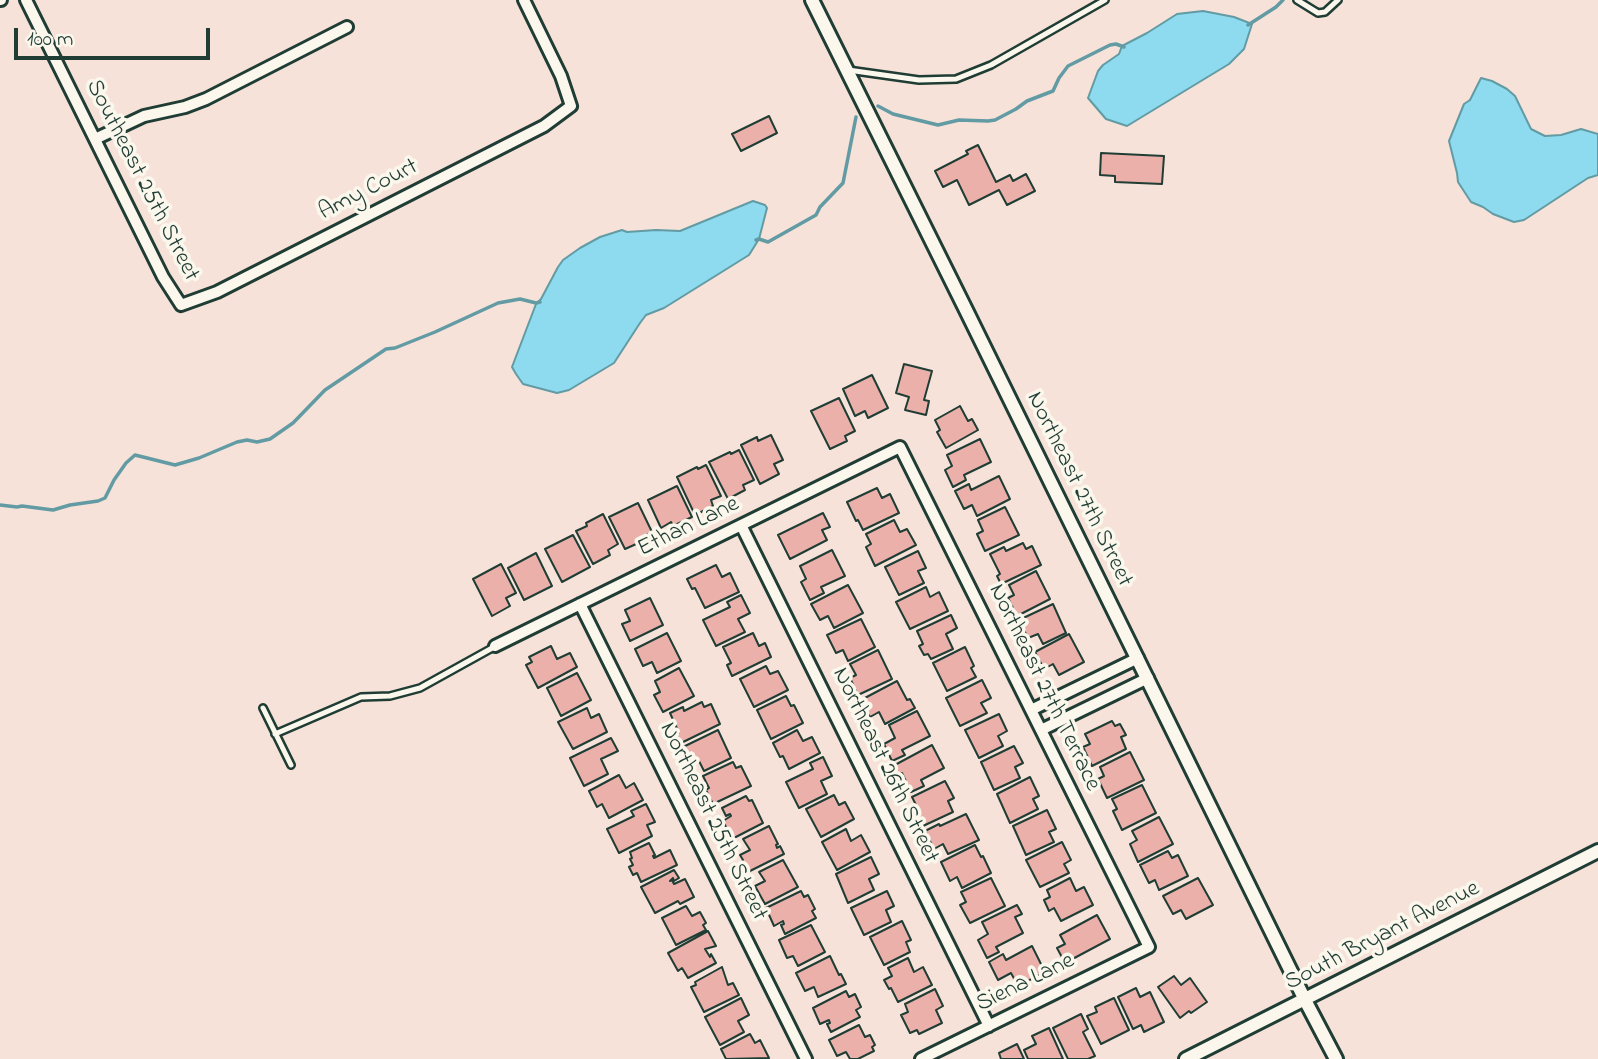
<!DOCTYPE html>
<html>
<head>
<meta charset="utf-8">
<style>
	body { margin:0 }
	#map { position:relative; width:1598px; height:1059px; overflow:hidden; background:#f6e2d8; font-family:"Indie Flower",sans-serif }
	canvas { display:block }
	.scale { position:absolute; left:14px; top:28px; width:196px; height:32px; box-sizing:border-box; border:4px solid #1f3d34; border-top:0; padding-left:9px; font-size:21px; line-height:24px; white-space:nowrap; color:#1f3d34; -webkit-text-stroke:5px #fbf7ec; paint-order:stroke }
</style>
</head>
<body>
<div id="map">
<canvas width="1598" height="1059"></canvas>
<div class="scale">100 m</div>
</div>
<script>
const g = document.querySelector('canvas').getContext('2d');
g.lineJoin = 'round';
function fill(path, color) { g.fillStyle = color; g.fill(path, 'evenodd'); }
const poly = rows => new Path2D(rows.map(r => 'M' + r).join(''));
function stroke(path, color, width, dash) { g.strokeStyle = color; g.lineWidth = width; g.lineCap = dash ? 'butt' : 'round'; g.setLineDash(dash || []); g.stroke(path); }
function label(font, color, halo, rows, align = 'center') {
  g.font = font + ' "Indie Flower",sans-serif'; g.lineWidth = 7; g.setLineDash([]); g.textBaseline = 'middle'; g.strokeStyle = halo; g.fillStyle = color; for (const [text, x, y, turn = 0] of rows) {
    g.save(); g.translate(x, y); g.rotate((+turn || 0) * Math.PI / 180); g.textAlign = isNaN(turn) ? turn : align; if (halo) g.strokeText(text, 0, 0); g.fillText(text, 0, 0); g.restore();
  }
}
const water = poly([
	[1203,11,1234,17,1252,24,1244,49,1229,64,1127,126,1106,119,1088,98,1098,71,1103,65,1119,54,1122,46,1147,33,1177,14,1203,11],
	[1481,78,1492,81,1507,89,1515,96,1531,129,1545,136,1561,135,1581,129,1598,134,1598,175,1588,178,1524,220,1514,222,1493,214,1483,207,1471,202,1458,182,1457,173,1449,141,1464,104,1470,100,1481,78],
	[753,201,765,205,767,208,759,239,749,255,664,308,646,315,640,323,614,363,569,390,557,393,523,384,516,374,512,367,536,304,541,299,558,267,563,260,580,248,600,237,622,230,627,232,656,230,680,231,753,201]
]);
fill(water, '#8edaee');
stroke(water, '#629ba4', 2);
stroke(poly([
	[1248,25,1276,7,1283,0],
	[878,106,893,114,938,125,959,120,988,121,995,120,1016,109,1027,101,1053,91,1059,78,1068,66,1110,45,1116,44,1124,47],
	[756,240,759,239,768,242,816,215,820,207,843,183,856,117],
	[0,505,17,507,22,506,53,510,70,505,98,501,105,498,114,480,126,463,135,455,175,465,199,458,237,442,247,440,257,442,270,439,293,423,325,390,386,349,395,348,435,332,498,303,520,299,536,303,540,302]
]), '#629ba4', 3.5);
const building = poly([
	[769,116,777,133,741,151,732,134,769,116],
	[978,145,996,182,1010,175,1013,181,1026,174,1035,191,1007,205,999,190,969,205,957,180,943,187,935,171,968,154,966,151,978,145],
	[1101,153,1164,156,1162,184,1115,182,1115,176,1100,175,1101,153],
	[904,364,932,371,924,400,929,401,926,415,905,410,909,397,896,393,904,364],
	[872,375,888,408,868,418,865,411,855,416,843,389,872,375],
	[839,398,855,431,845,436,847,441,830,449,811,411,839,398],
	[960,406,968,421,972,419,978,430,946,448,937,432,940,430,935,420,960,406],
	[771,435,783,460,774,464,779,474,760,484,741,445,757,437,758,441,771,435],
	[980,439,991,462,964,475,966,480,953,487,945,470,952,466,947,455,980,439],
	[739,450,754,480,743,485,745,490,728,499,709,462,730,452,731,454,739,450],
	[706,465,721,496,711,500,713,506,695,515,677,477,697,467,698,469,706,465],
	[999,476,1010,499,977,516,972,505,964,509,955,491,969,484,971,490,999,476],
	[677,486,692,517,673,526,671,522,661,528,648,500,677,486],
	[877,488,882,498,890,494,899,513,863,530,858,520,856,521,847,502,877,488],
	[638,503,652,532,642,537,643,541,625,549,609,517,638,503],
	[1005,507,1019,535,985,551,977,534,983,531,978,520,1005,507],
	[823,513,830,527,822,530,827,540,790,559,778,535,823,513],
	[603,514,618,544,608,550,610,555,593,564,576,531,587,526,586,523,603,514],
	[894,520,900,532,907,529,916,545,875,566,866,547,871,544,866,534,894,520],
	[573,535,590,567,562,582,545,549,573,535],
	[1023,543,1026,549,1032,546,1041,565,1001,584,997,576,1000,574,990,554,1004,547,1006,551,1023,543],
	[832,550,845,576,821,587,824,593,810,600,801,582,806,579,800,566,832,550],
	[918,551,926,568,918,571,924,583,899,595,885,567,918,551],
	[536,553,552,586,524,600,508,568,536,553],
	[501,564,516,593,506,598,510,606,492,616,473,579,501,564],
	[716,565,722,577,730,573,739,592,705,608,695,588,692,589,687,579,716,565],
	[1036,571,1050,599,1017,616,1008,598,1014,595,1009,585,1036,571],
	[848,585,863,613,834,628,828,616,820,620,811,604,848,585],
	[926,587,930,597,939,592,948,611,910,629,896,602,926,587],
	[741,595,750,613,738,619,745,632,716,646,703,620,730,607,727,602,741,595],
	[650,598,663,625,630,641,622,624,630,621,625,610,650,598],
	[1053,604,1066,633,1043,644,1038,634,1028,638,1019,620,1053,604],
	[951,615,957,628,946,634,953,649,931,659,928,654,924,655,919,646,923,644,917,631,951,615],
	[861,619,875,647,848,661,843,650,836,653,827,635,861,619],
	[667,633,681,661,657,673,652,662,643,666,635,649,667,633],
	[753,633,759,646,765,643,771,657,732,676,727,665,731,663,723,647,753,633],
	[1069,634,1084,662,1059,675,1053,664,1044,669,1035,652,1069,634],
	[551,646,557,659,570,653,577,667,538,688,526,665,532,662,529,657,551,646],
	[965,647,974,666,971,668,976,677,947,691,933,663,965,647],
	[878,650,892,679,858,695,850,678,856,675,850,664,878,650],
	[766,666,770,674,778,671,788,690,754,707,740,679,766,666],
	[679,668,694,696,663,712,654,695,660,692,655,681,679,668],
	[577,673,591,700,561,716,547,688,577,673],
	[982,680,991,698,981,703,987,713,960,726,946,698,982,680],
	[897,681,907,700,910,699,915,708,885,724,879,712,870,717,861,700,897,681],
	[786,696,791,706,794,705,803,723,771,739,757,710,786,696],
	[702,702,704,707,711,704,720,724,681,743,676,734,679,733,670,713,683,707,684,711,702,702],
	[587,708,591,718,599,714,607,732,573,749,558,722,587,708],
	[917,711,930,736,902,750,905,755,892,761,884,744,895,738,889,725,917,711],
	[999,714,1007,731,998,736,1003,746,979,758,965,730,999,714],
	[1112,721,1115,726,1120,724,1126,735,1121,737,1126,749,1092,766,1083,747,1090,744,1085,734,1112,721],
	[718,730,731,758,704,771,699,761,692,764,683,747,718,730],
	[797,730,803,741,812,737,820,753,789,769,783,756,780,757,773,743,797,730],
	[611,738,618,751,601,759,608,774,584,786,570,758,611,738],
	[932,745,944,768,921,780,924,786,911,792,902,773,898,775,893,766,932,745],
	[1014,746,1023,763,1015,767,1020,778,994,790,981,762,1014,746],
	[1130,752,1144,780,1107,798,1098,779,1104,776,1100,767,1130,752],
	[823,757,832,776,821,781,827,794,799,808,786,782,813,769,810,763,823,757],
	[733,762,736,768,741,766,751,786,713,804,706,790,709,788,703,776,733,762],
	[619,775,626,788,634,783,643,800,609,818,602,804,597,807,589,791,619,775],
	[1030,777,1039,796,1033,799,1038,809,1010,823,997,794,1030,777],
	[945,781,954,798,948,801,953,812,923,826,916,812,919,811,912,797,945,781],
	[1142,785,1156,813,1122,830,1113,811,1117,809,1112,799,1142,785],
	[834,795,839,805,845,802,854,819,821,837,806,809,834,795],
	[746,796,749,801,752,800,763,823,732,839,723,821,731,816,730,814,726,816,722,808,746,796],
	[646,804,655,822,647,825,652,836,619,853,607,829,634,816,631,811,646,804],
	[1047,810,1056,829,1049,832,1054,842,1026,855,1013,826,1047,810],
	[966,814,979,840,948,854,943,844,934,849,925,831,939,824,940,826,966,814],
	[1159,817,1173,844,1138,862,1130,844,1137,840,1132,831,1159,817],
	[769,826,778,844,776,845,777,848,780,846,784,854,748,872,742,862,743,860,740,855,750,850,743,839,769,826],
	[846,829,851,841,861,835,870,852,837,870,822,842,846,829],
	[1062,842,1071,860,1064,864,1069,873,1040,887,1026,860,1062,842],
	[649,843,655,855,653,856,654,858,670,850,677,865,641,882,637,873,633,875,629,867,633,865,630,859,632,858,630,852,649,843],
	[975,845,981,857,983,856,991,873,962,888,957,877,950,881,941,862,975,845],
	[1168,851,1172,858,1178,855,1188,876,1159,890,1155,880,1149,883,1140,865,1168,851],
	[871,857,879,874,869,879,874,890,848,903,836,874,871,857],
	[783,860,798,887,765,904,755,886,765,881,759,872,783,860],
	[674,870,679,878,674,881,673,878,670,881,672,880,674,884,685,879,694,897,680,904,678,901,655,913,641,887,674,870],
	[991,878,1005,906,970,923,960,905,966,902,961,892,991,878],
	[1070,878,1076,891,1084,887,1093,905,1061,921,1054,908,1049,911,1044,900,1050,897,1047,890,1070,878],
	[1198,878,1213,905,1186,919,1181,910,1173,914,1163,896,1198,878],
	[801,891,804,897,808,895,815,909,812,911,816,918,785,934,781,925,784,924,783,921,774,926,766,908,801,891],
	[887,891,894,906,886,910,891,922,864,935,851,908,887,891],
	[1017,905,1022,914,1015,917,1023,933,996,947,999,952,987,958,978,940,988,934,982,922,1017,905],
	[686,906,692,916,700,912,706,923,703,925,706,930,676,945,662,918,686,906],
	[1097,915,1110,939,1065,963,1057,948,1065,944,1060,935,1097,915],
	[902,921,911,940,906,942,910,952,884,965,870,937,902,921],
	[811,925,825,952,798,966,793,956,787,958,779,940,811,925],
	[708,931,716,946,705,949,710,957,711,954,716,963,688,978,682,968,678,971,668,953,708,931],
	[1032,946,1045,972,1018,986,1011,973,998,980,989,962,1003,954,1006,960,1032,946],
	[830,956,839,975,841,974,846,984,818,997,814,987,805,991,796,973,830,956],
	[908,958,914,972,923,967,932,985,898,1002,891,988,889,989,884,980,892,976,888,968,908,958],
	[722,967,728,985,733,983,739,995,704,1012,691,987,696,985,695,982,722,967],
	[1174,976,1181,985,1190,978,1207,1002,1191,1013,1189,1011,1180,1018,1158,987,1174,976],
	[1136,988,1140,997,1150,992,1164,1022,1144,1032,1141,1025,1133,1029,1118,997,1136,988],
	[935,989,943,1006,936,1010,942,1023,919,1034,917,1030,910,1033,901,1015,908,1012,905,1004,935,989],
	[846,991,849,997,855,994,861,1007,856,1010,860,1017,831,1032,827,1024,830,1023,829,1020,820,1024,813,1008,846,991],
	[741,998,749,1015,738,1021,744,1032,720,1045,705,1017,741,998],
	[1114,998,1129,1030,1101,1044,1087,1016,1097,1012,1095,1007,1114,998],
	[1081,1014,1088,1029,1083,1032,1095,1056,1088,1059,1068,1059,1053,1028,1081,1014],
	[859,1025,865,1037,870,1035,875,1045,872,1047,874,1051,858,1059,850,1059,846,1052,837,1056,829,1040,859,1025],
	[1049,1028,1063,1059,1028,1059,1024,1050,1036,1044,1032,1036,1049,1028],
	[750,1034,755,1043,760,1040,769,1058,726,1059,721,1049,750,1034],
	[1017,1044,1024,1059,1001,1059,999,1053,1017,1044]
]);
fill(building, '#ebb0aa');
stroke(building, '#1f3d34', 2);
const service = poly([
	[1297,0,1318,13,1325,12,1338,0],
	[848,70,919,80,956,79,991,65,1105,0],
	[263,708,291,765],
	[275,734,361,697,390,696,420,688,494,647]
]);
const minor = poly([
	[0,0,1,0],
	[26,0,163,277,181,305,217,292,544,126,571,106,561,76,524,0],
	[95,139,144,116,185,107,206,99,347,27],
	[741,525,989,1026],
	[580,604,806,1059],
	[495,646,900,447,1149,947,921,1059],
	[1031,710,1138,658],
	[1041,730,1148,678]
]);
const tertiary = poly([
	[812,0,965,308,1305,1000,1336,1059],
	[1186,1059,1598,851]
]);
stroke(service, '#1f3d34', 10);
stroke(minor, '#1f3d34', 16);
stroke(tertiary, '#1f3d34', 18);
stroke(service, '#fbf7ec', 5);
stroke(minor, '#fbf7ec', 10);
stroke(tertiary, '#fbf7ec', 12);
label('24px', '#1f3d34', '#fbf7ec', [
	["Southeast 25th Street",141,181,63],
	["Amy Court",369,191,-27],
	["Northeast 27th Street",1078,490,64],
	["Ethan Lane",689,528,-26],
	["Northeast 27th Terrace",1043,688,64],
	["Northeast 26th Street",884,766,64],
	["Northeast 25th Street",712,822,64],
	["South Bryant Avenue",1383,937,-27],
	["Siena Lane",1026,984,-26]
]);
</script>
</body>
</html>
